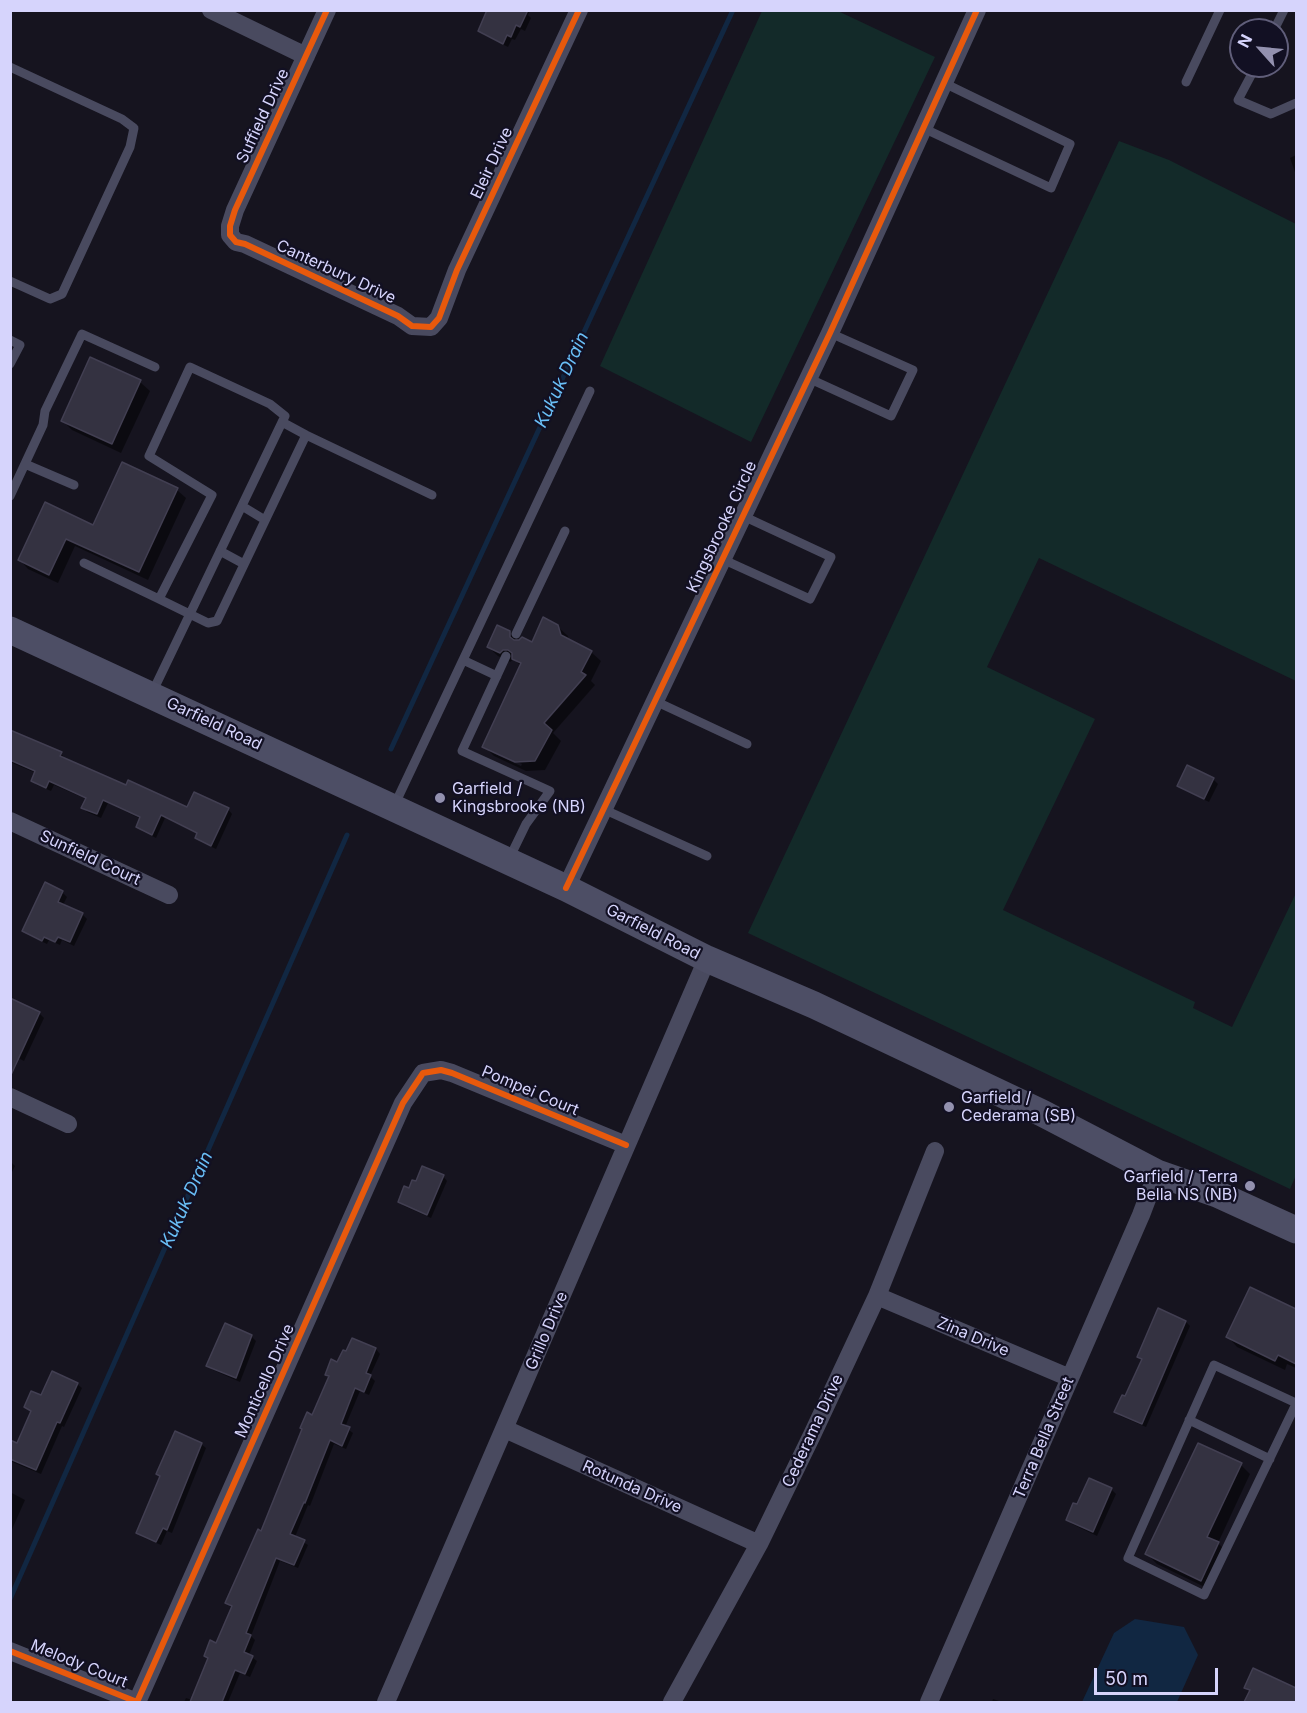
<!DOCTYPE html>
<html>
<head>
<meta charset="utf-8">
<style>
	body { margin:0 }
	#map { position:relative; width:1307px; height:1713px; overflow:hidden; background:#16141f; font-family:Inter,sans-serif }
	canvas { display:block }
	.frame { position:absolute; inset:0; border:12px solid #d6d4fc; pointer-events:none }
	.north { position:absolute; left:1229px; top:18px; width:60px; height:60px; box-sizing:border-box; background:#121023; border:2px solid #605e7a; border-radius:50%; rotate:297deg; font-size:16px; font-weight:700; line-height:24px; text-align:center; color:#d6d4fc }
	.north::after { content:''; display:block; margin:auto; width:21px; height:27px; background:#9391af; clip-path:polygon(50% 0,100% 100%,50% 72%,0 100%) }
	.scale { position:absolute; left:1094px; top:1668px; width:124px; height:27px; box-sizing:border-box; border:3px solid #d6d4fc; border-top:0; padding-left:8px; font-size:18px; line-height:21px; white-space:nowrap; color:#d6d4fc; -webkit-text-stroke:4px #121023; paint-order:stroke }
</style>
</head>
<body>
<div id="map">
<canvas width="1307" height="1713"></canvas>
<div class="frame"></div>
<div class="north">N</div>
<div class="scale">50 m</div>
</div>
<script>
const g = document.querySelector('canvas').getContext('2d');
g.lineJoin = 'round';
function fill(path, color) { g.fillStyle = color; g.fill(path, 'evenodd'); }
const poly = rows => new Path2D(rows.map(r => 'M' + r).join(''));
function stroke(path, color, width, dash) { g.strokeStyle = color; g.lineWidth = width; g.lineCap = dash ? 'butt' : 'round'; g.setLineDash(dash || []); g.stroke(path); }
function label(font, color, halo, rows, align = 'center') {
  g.font = font + ' Inter,sans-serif'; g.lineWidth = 4.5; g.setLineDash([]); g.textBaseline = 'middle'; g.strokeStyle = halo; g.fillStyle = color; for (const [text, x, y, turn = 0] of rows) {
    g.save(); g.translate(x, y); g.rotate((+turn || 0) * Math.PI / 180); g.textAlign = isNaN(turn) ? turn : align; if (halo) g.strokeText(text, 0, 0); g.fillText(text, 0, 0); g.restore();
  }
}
fill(poly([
	[762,11,838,11,935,57,751,442,600,366],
	[1119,141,1169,160,1296,224,1296,681,1039,558,987,667,1095,719,1003,910,1195,1002,1193,1008,1232,1027,1296,893,1296,1175,1290,1189,748,933]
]), '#132a29');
fill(poly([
	[1135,1619,1184,1627,1198,1655,1177,1702,1082,1702,1114,1633]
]), '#112742');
fill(poly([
	[489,10,530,10,528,15,531,18,525,31,521,29,515,40,512,39,508,47,484,35,479,31],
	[1296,155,1296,175,1290,158],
	[140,382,150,391,121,453,72,430,63,421],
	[177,490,186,498,148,580,75,546,58,583,28,569,20,560,46,504,94,527],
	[557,626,568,636,569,641,591,652,601,661,591,681,595,685,553,733,561,741,545,770,526,771,494,756,484,746,521,666,514,659,510,662,498,656,488,647,509,633,518,641,532,644],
	[493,750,522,764,521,766,493,753],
	[10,731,61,753,65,759,127,787,188,809,228,809,232,814,216,849,201,842,197,838,198,834,165,818,156,838,142,831,138,827,141,819,108,803,101,818,87,812,83,807,86,799,54,785,51,791,37,785,33,781,36,773,10,762],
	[1188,767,1213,779,1218,784,1209,802,1184,790,1179,785],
	[62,892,67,897,63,905,83,915,87,919,74,946,62,940,60,945,49,940,47,944,28,935,24,931],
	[10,1000,40,1014,44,1018,24,1061,10,1054],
	[10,1161,15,1166,10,1176],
	[443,1176,447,1181,431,1218,404,1206,399,1202,417,1183],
	[1251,1289,1296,1311,1296,1368,1287,1364,1285,1370,1237,1347,1228,1337],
	[1186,1322,1190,1326,1146,1427,1120,1416,1116,1412,1126,1398,1143,1361,1139,1357],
	[251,1336,256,1341,240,1382,213,1370,208,1366],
	[353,1340,376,1349,380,1354,370,1376,375,1381,369,1395,360,1391,345,1427,353,1433,346,1449,334,1444,310,1506,308,1505,295,1537,308,1545,298,1568,280,1561,251,1636,255,1640,249,1655,257,1661,250,1677,240,1673,228,1702,184,1702,186,1698,192,1700,209,1660,205,1656,217,1645,232,1608,226,1603,262,1533,313,1417,330,1378,326,1374,347,1353],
	[77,1384,82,1388,64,1427,62,1426,41,1474,10,1461,10,1441,18,1445,32,1412,25,1407,42,1397],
	[201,1444,206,1448,172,1533,167,1531,161,1545,142,1537,138,1533],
	[1241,1465,1250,1474,1218,1543,1228,1553,1211,1590,1157,1564,1147,1554],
	[1090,1480,1112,1490,1116,1494,1097,1536,1072,1524,1067,1520,1078,1506],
	[10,1492,25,1500,10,1534],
	[1254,1670,1296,1690,1296,1702,1246,1702,1251,1692,1246,1687],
	[993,1699,1002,1702,992,1702]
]), '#0007');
stroke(poly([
	[391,749,733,10],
	[10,1599,347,835]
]), '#112742', 5);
const building = poly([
	[487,10,528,10,520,27,516,25,511,37,507,35,503,44,478,31,487,10],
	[90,357,141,380,112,444,61,421,90,357],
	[122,462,178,488,139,572,66,539,49,575,18,560,45,502,93,525,122,462],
	[543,617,558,625,561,635,592,651,581,672,586,675,544,723,552,730,535,761,515,762,482,747,521,663,512,659,512,653,508,650,503,650,500,653,487,647,497,625,510,631,510,637,514,640,519,640,522,637,532,642,543,617],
	[10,730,62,752,60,756,126,785,128,780,187,807,194,792,229,808,211,846,195,838,197,833,161,815,152,835,136,827,140,817,103,800,97,814,81,808,86,798,49,781,46,788,31,781,35,771,10,760,10,730],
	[1187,765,1214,778,1204,799,1177,786,1187,765],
	[45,882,63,891,58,902,83,913,70,942,58,937,55,942,44,937,42,941,22,931,45,882],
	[10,998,40,1012,10,1077,10,998],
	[422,1166,444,1175,427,1215,398,1202,404,1186,409,1188,412,1180,416,1181,422,1166],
	[1250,1287,1296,1309,1296,1364,1278,1355,1275,1361,1226,1337,1250,1287],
	[1158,1308,1186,1321,1142,1424,1114,1412,1122,1395,1125,1396,1142,1359,1137,1357,1158,1308],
	[225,1323,252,1335,236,1378,206,1366,225,1323],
	[352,1338,376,1348,366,1373,371,1375,364,1392,355,1388,341,1424,350,1427,342,1446,330,1440,305,1503,304,1502,290,1534,305,1540,294,1565,276,1558,246,1633,251,1635,244,1652,253,1656,245,1674,235,1670,222,1702,190,1702,208,1658,204,1656,210,1640,216,1643,232,1606,225,1603,258,1529,261,1531,302,1429,300,1428,307,1412,312,1415,329,1376,325,1375,331,1359,337,1362,343,1350,346,1351,352,1338],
	[52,1371,78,1383,60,1423,57,1422,36,1470,10,1459,10,1440,17,1443,31,1411,24,1407,31,1391,41,1395,52,1371],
	[175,1431,202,1443,167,1530,163,1528,156,1542,136,1533,160,1476,156,1474,175,1431],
	[1198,1443,1242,1463,1207,1537,1219,1542,1201,1581,1145,1554,1198,1443],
	[1089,1478,1112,1488,1093,1532,1066,1520,1073,1503,1077,1504,1089,1478],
	[1253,1668,1296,1688,1296,1702,1244,1702,1250,1690,1244,1688,1253,1668]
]);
fill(building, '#343241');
stroke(building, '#423f52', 1.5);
stroke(poly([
	[1274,30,1284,10],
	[1256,66,1238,100,1271,114,1296,103],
	[10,67,122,119,134,128,130,147,62,294,50,299,10,281],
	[1186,82,1220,10],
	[923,128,1051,188,1070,144,944,83],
	[10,340,20,345,10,364],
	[808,378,891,416,913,370,830,333],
	[282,422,306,435],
	[25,464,74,485],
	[10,496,43,425,45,411,82,334,155,367],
	[242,506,265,520],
	[220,551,244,564],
	[722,559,810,599,831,557,743,516],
	[84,563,159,599,212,495,149,456,190,367,270,404,285,416,152,693],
	[159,599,208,623,217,621,306,435,432,495],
	[516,634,565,531],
	[506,656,462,751,550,791,526,824,509,859],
	[463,660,497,676],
	[655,701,747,744],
	[394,806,590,391],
	[603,809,707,856],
	[1296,1403,1214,1365,1128,1558,1204,1595,1296,1404],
	[1189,1420,1270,1459]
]), '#494a5f', 9);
stroke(poly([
	[211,10,306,56],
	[327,10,235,210,230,226,230,235,236,242,245,244,398,316,412,326,431,327,439,318,457,270,579,10],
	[10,821,169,895],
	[566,888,830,333,977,10],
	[10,1097,68,1124],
	[877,1296,1070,1378],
	[505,1429,759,1544],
	[10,1651,137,1702,403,1103,423,1073,441,1070,452,1073,626,1145],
	[386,1702,707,959],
	[672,1702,759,1544,812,1435,877,1296,935,1151],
	[929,1702,1141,1215,1157,1173]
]), '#494a5f', 18);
stroke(poly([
	[10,630,566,888,707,959,814,1005,1042,1113,1157,1173,1217,1194,1296,1230]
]), '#4d4e65', 27);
stroke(poly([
	[327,10,235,210,230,226,230,235,236,242,245,244,398,316,412,326,431,327,439,318,457,270,579,10],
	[566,888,830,333,977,10],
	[10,1651,137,1702,403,1103,423,1073,441,1070,452,1073,626,1145]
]), '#e8590c', 6);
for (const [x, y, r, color] of [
	[440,798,6,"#9391af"],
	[949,1107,6,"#9391af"],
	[1250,1186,6,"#9391af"]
]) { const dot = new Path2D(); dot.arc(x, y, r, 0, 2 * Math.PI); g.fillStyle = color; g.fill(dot); stroke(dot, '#121023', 2); }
label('16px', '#d6d4fc', '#121023', [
	["Suffield Drive",263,116,-65],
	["Eleir Drive",492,163,-65],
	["Canterbury Drive",336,272,25],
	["Kingsbrooke Circle",722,527,-65],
	["Garfield Road",214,724,25],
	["Sunfield Court",90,858,25],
	["Garfield Road",653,932,27],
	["Pompei Court",530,1091,23],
	["Grillo Drive",547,1331,-67],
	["Zina Drive",973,1337,23],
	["Monticello Drive",265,1381,-66],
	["Cederama Drive",813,1431,-65],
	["Terra Bella Street",1044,1438,-67],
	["Rotunda Drive",632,1487,24],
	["Melody Court",79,1664,22]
]);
label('16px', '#d6d4fc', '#121023', [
	["Garfield /",452,789],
	["Kingsbrooke (NB)",452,807],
	["Garfield /",961,1098],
	["Cederama (SB)",961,1116],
	["Garfield / Terra",1238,1177,"right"],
	["Bella NS (NB)",1238,1195,"right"]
], 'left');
label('italic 18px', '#69bef6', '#121023', [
	["Kukuk Drain",562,380,-65],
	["Kukuk Drain",187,1200,-66]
]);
</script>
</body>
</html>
